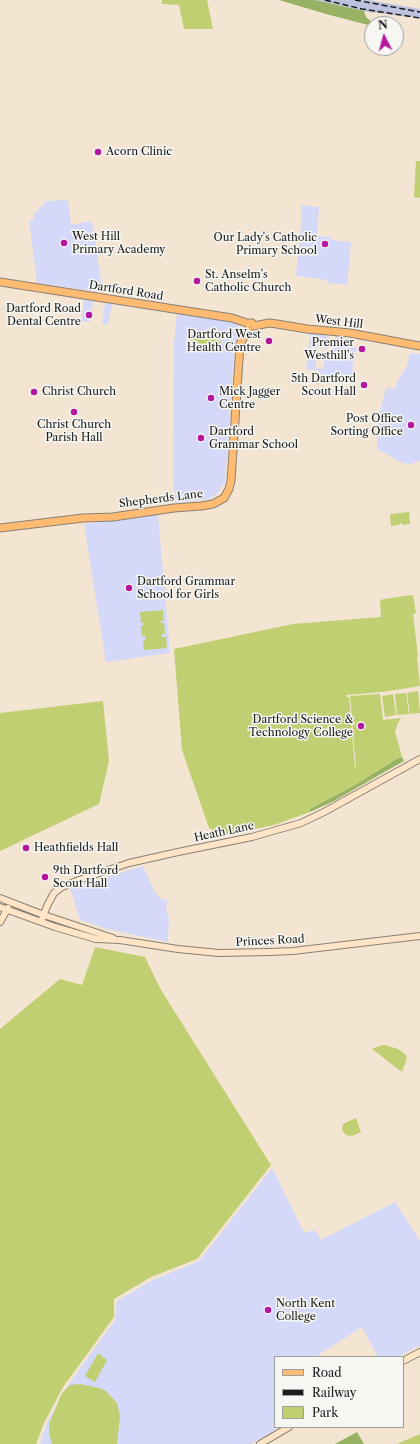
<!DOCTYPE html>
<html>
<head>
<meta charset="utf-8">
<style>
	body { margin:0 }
	#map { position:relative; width:420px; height:1444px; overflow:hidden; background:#f3e5d1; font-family:"Libre Caslon Text",serif }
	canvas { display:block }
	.legend { position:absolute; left:274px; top:1356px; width:130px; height:72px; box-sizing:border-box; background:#f6f6f2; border:1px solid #9f9f9c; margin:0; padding:5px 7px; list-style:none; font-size:12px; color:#1c1c1c }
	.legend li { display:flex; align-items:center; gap:8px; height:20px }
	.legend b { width:20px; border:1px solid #9f9f9c }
	.north { position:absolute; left:364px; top:16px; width:40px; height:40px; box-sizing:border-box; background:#f6f6f2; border:1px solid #9f9f9c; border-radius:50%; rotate:354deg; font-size:11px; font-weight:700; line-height:16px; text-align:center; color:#1c1c1c }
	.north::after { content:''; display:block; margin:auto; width:14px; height:18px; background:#b5179e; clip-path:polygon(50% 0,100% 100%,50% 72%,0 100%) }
</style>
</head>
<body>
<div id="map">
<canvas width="420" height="1444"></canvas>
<ul class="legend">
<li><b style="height:5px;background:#ffbb71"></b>Road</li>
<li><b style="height:5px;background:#1c1c1c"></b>Railway</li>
<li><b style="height:11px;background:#c0cf71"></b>Park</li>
</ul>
<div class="north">N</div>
</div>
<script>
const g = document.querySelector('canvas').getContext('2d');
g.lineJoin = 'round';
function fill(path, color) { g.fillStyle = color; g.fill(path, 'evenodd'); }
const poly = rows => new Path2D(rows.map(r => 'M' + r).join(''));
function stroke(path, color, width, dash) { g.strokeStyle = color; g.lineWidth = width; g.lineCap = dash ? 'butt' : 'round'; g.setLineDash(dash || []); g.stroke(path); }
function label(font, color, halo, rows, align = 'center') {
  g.font = font + ' "Libre Caslon Text",serif'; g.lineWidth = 3; g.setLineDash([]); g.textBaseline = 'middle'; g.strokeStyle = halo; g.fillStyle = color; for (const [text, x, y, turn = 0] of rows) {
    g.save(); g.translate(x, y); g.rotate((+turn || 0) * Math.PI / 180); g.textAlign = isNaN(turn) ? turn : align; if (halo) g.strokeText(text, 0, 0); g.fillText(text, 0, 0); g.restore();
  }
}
fill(poly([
	[68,200,71,225,92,221,102,288,99,291,92,291,37,283,29,220,33,220,34,215,46,201],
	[301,205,319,207,317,236,331,237,331,240,351,242,347,285,328,283,328,280,296,276,301,226],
	[84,300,93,301,90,322,81,321],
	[105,303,112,304,108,325,102,324],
	[177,314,235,322,237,323,239,327,234,352,225,482,218,493,209,499,176,503,173,482,174,342],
	[310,333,328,336,326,349,318,348,315,368,323,369,325,354,333,354,335,337,351,339,350,347,357,348,352,370,357,371,354,378,322,375,319,371,306,369],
	[413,353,420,354,420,460,411,464,402,463,377,449,377,435,380,411,386,388,395,389,398,380,407,366,409,355],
	[158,515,170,653,106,662,84,524],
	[143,866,154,891,161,899,167,900,166,911,169,918,168,942,107,929,80,920,70,888],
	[272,1168,304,1233,315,1230,321,1240,395,1202,420,1241,420,1345,398,1357,378,1357,362,1327,315,1357,275,1357,275,1427,280,1427,251,1444,40,1444,47,1423,66,1388,115,1320,117,1301,151,1281,199,1261]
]), '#d4d8f9');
fill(poly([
	[315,0,369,0,420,9,420,18,368,12]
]), '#bdc3de');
fill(poly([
	[162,0,207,0,213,29,184,29,179,5,162,4],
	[416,161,420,161,420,198,414,197],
	[197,334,206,336,207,337,209,336,218,337,217,340,221,341,220,347,190,342,190,335,197,336],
	[409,512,410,524,402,525,402,523,400,523,399,525,391,526,390,514],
	[413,595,416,613,413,614,418,656,417,657,420,686,382,692,346,695,347,697,349,697,355,768,356,768,350,696,380,694,383,720,401,718,398,723,395,732,402,757,395,760,355,785,310,809,310,812,274,825,222,836,209,828,182,750,174,649,293,624,381,617,380,600,390,598],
	[163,610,164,620,161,621,161,623,164,623,165,634,162,634,162,637,166,637,167,648,144,650,143,640,146,639,145,636,142,636,141,626,144,625,144,623,141,623,140,612],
	[418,691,420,713,410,714,407,693],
	[406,693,409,714,397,715,395,694],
	[393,694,396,715,385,717,382,696],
	[103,701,109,761,99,804,0,851,0,713],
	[95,947,145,957,161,990,271,1165,197,1259,151,1277,114,1299,114,1317,63,1387,44,1423,36,1444,0,1444,0,1029,60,979,82,985],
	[385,1045,398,1049,405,1054,407,1058,402,1072,372,1049,379,1046],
	[356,1118,361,1132,352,1136,346,1135,342,1130,343,1124],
	[98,1353,107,1360,95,1382,85,1376],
	[80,1384,99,1388,106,1391,117,1403,120,1416,117,1444,52,1444,50,1436,49,1424,62,1393,70,1385],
	[420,1434,420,1444,397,1444]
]), '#c0cf71');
fill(poly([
	[279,0,315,0,364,11,366,17,374,24,372,24,372,26,326,14],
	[402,757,404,761,402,762,334,801,310,812,310,809,355,785,395,760],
	[357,1432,364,1444,335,1444]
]), '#98b263');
const secondary = poly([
	[0,898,44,915,113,938],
	[0,907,55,927,96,939,120,940,178,949,219,953,269,952,293,951,420,936],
	[0,922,8,908],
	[41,922,47,906,54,893,62,887,79,880,129,863,178,852,252,837,301,823,324,812,420,759],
	[403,1361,420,1352],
	[260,1444,289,1427]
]);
const primary = poly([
	[0,282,232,318,247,323,252,323,254,326],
	[254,326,269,323,277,324,307,329,350,333,420,346],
	[0,528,83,518,113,517,174,508,201,506,213,504,224,498,229,489,231,481,240,344,248,330]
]);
stroke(secondary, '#888076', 8);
stroke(primary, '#888076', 9);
stroke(secondary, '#ffe4c6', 6);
stroke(primary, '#ffbb71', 7);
stroke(poly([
	[325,0,362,9,420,18],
	[355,0,420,12]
]), '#1c1c1c', 1.5, [6, 3]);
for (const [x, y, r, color] of [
	[98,152,4,"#b5179e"],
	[64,243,4,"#b5179e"],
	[325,244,4,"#b5179e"],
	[197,281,4,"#b5179e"],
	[89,315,4,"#b5179e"],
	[269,341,4,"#b5179e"],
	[362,349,4,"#b5179e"],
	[364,385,4,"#b5179e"],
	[34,392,4,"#b5179e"],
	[211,398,4,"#b5179e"],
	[74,412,4,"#b5179e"],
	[411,425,4,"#b5179e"],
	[201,438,4,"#b5179e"],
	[129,588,4,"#b5179e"],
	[361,726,4,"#b5179e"],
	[26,848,4,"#b5179e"],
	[45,877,4,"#b5179e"],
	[268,1310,4,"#b5179e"]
]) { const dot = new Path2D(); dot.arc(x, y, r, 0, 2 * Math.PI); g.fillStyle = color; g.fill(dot); stroke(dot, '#f6f6f2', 1.5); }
label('11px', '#1c1c1c', '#f6f6f2', [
	["Acorn Clinic",106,152],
	["West Hill",72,237],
	["Primary Academy",72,250],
	["Our Lady's Catholic",317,238,"right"],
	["Primary School",317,251,"right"],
	["St. Anselm's",205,275],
	["Catholic Church",205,288],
	["Dartford Road",81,309,"right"],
	["Dental Centre",81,322,"right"],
	["Dartford West",261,335,"right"],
	["Health Centre",261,348,"right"],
	["Premier",354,343,"right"],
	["Westhill's",354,356,"right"],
	["5th Dartford",356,379,"right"],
	["Scout Hall",356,392,"right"],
	["Christ Church",42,392],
	["Mick Jagger",219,392],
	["Centre",219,405],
	["Post Office",403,419,"right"],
	["Sorting Office",403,432,"right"],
	["Christ Church",74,425,"center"],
	["Parish Hall",74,438,"center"],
	["Dartford",209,432],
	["Grammar School",209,445],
	["Dartford Grammar",137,582],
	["School for Girls",137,595],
	["Dartford Science &",353,720,"right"],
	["Technology College",353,733,"right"],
	["Heathfields Hall",34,848],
	["9th Dartford",53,871],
	["Scout Hall",53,884],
	["North Kent",276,1304],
	["College",276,1317]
], 'left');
label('11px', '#1c1c1c', '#f6f6f2', [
	["Dartford Road",126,291,9],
	["West Hill",339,322,7],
	["Shepherds Lane",161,499,-7],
	["Heath Lane",224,832,-12],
	["Princes Road",270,941,-3]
]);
</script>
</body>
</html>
